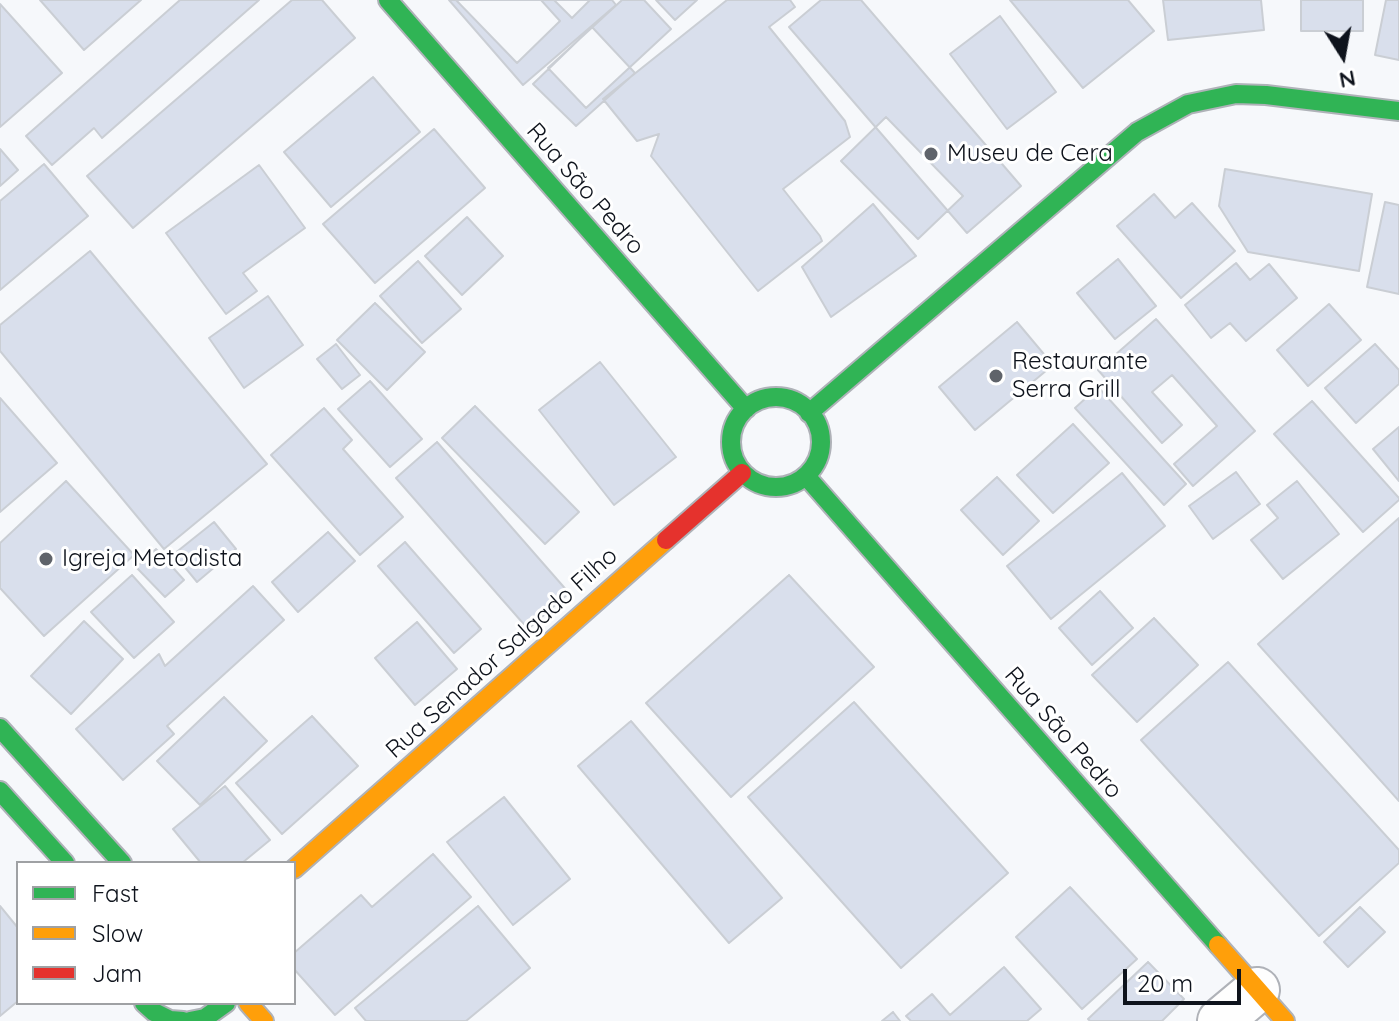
<!DOCTYPE html>
<html>
<head>
<meta charset="utf-8">
<style>
	body { margin:0 }
	#map { position:relative; width:1399px; height:1021px; overflow:hidden; background:#f6f8fb; font-family:Quicksand,sans-serif }
	canvas { display:block }
	.legend { position:absolute; left:16px; top:861px; width:280px; height:144px; box-sizing:border-box; background:#fff; border:2px solid #9fa1a4; margin:0; padding:10px 14px; list-style:none; font-size:24px; color:#0e131c }
	.legend li { display:flex; align-items:center; gap:16px; height:40px }
	.legend b { width:40px; border:2px solid #9fa1a4 }
	.north { position:absolute; left:1303px; top:16px; width:80px; height:80px; -webkit-text-stroke:6px #fff; paint-order:stroke; rotate:169deg; font-size:22px; font-weight:700; line-height:32px; text-align:center; color:#0e131c }
	.north::after { content:''; display:block; margin:auto; width:28px; height:36px; background:#0e131c; clip-path:polygon(50% 0,100% 100%,50% 72%,0 100%) }
	.scale { position:absolute; left:1123px; top:969px; width:118px; height:36px; box-sizing:border-box; border:4px solid #0e131c; border-top:0; padding-left:10px; font-size:24px; line-height:28px; white-space:nowrap; color:#0e131c; -webkit-text-stroke:6px #fff; paint-order:stroke }
</style>
</head>
<body>
<div id="map">
<canvas width="1399" height="1021"></canvas>
<ul class="legend">
<li><b style="height:10px;background:#30b455"></b>Fast</li>
<li><b style="height:10px;background:#ff9f0a"></b>Slow</li>
<li><b style="height:10px;background:#e5322d"></b>Jam</li>
</ul>
<div class="north">N</div>
<div class="scale">20 m</div>
</div>
<script>
const g = document.querySelector('canvas').getContext('2d');
g.lineJoin = 'round';
function fill(path, color) { g.fillStyle = color; g.fill(path, 'evenodd'); }
const poly = rows => new Path2D(rows.map(r => 'M' + r).join(''));
function stroke(path, color, width, dash) { g.strokeStyle = color; g.lineWidth = width; g.lineCap = dash ? 'butt' : 'round'; g.setLineDash(dash || []); g.stroke(path); }
function label(font, color, halo, rows, align = 'center') {
  g.font = font + ' Quicksand,sans-serif'; g.lineWidth = 6; g.setLineDash([]); g.textBaseline = 'middle'; g.strokeStyle = halo; g.fillStyle = color; for (const [text, x, y, turn = 0] of rows) {
    g.save(); g.translate(x, y); g.rotate((+turn || 0) * Math.PI / 180); g.textAlign = isNaN(turn) ? turn : align; if (halo) g.strokeText(text, 0, 0); g.fillText(text, 0, 0); g.restore();
  }
}
const building = poly([
	[40,0,141,0,84,50,40,0],
	[180,0,259,0,102,138,94,128,52,165,26,136,180,0],
	[292,0,322,0,355,38,133,228,87,176,292,0],
	[449,0,612,0,616,5,523,85,449,0],
	[456,0,541,0,560,21,517,63,456,0],
	[554,0,590,0,572,18,554,0],
	[622,0,644,0,671,29,586,108,548,68,622,0],
	[656,0,697,0,675,20,656,0],
	[727,0,790,0,795,7,769,27,845,121,850,137,783,189,820,236,822,241,758,291,651,156,659,134,637,141,603,99,727,0],
	[821,0,861,0,1021,186,967,233,789,27,821,0],
	[1010,0,1128,0,1154,31,1083,88,1010,0],
	[1163,0,1261,0,1264,30,1168,40,1163,0],
	[1301,0,1363,0,1363,31,1301,31,1301,0],
	[1386,0,1399,0,1399,60,1375,55,1386,0],
	[0,4,62,73,0,127,0,4],
	[1000,16,1056,92,1007,129,950,54,1000,16],
	[592,27,635,73,576,126,533,84,592,27],
	[373,77,420,132,331,207,284,152,373,77],
	[886,117,963,196,918,239,841,161,886,117],
	[434,129,485,188,375,283,323,224,434,129],
	[0,149,18,170,0,186,0,149],
	[44,164,88,216,0,290,0,201,44,164],
	[259,165,305,228,243,273,257,291,226,314,166,233,259,165],
	[1225,169,1372,194,1359,271,1248,252,1219,206,1225,169],
	[1154,194,1175,218,1192,203,1235,251,1181,298,1117,226,1154,194],
	[1385,202,1399,205,1399,294,1367,287,1385,202],
	[873,204,916,256,831,317,802,267,873,204],
	[467,217,503,256,462,295,425,256,467,217],
	[90,251,267,464,164,549,0,351,0,325,90,251],
	[1118,259,1156,306,1115,339,1077,293,1118,259],
	[418,261,461,309,422,343,380,296,418,261],
	[1236,263,1250,280,1269,264,1297,298,1246,341,1230,323,1211,338,1185,305,1236,263],
	[268,296,303,345,244,388,209,338,268,296],
	[375,303,425,352,387,390,337,340,375,303],
	[1329,304,1361,340,1308,386,1277,350,1329,304],
	[1156,319,1255,431,1193,486,1174,464,1217,426,1172,375,1152,392,1182,425,1162,443,1098,370,1156,319],
	[1017,322,1053,365,975,430,939,387,1017,322],
	[336,344,360,375,342,389,317,359,336,344],
	[1375,344,1399,370,1399,384,1356,423,1325,388,1375,344],
	[600,362,676,457,614,505,539,410,600,362],
	[370,381,422,439,390,467,338,409,370,381],
	[1098,387,1186,484,1164,505,1075,408,1098,387],
	[0,398,57,463,0,512,0,398],
	[1312,401,1399,498,1399,500,1363,532,1274,434,1312,401],
	[475,406,579,512,545,544,442,438,475,406],
	[324,408,352,440,343,449,403,517,360,555,271,455,324,408],
	[1073,424,1109,463,1053,513,1017,475,1073,424],
	[1399,427,1399,481,1373,449,1399,427],
	[437,442,569,593,528,629,396,478,437,442],
	[1236,472,1260,504,1213,539,1189,506,1236,472],
	[1122,473,1165,526,1051,619,1007,566,1122,473],
	[997,477,1039,521,1003,555,961,510,997,477],
	[66,481,134,555,44,636,0,588,0,543,66,481],
	[1297,481,1339,534,1283,579,1251,540,1278,518,1267,505,1297,481],
	[1399,518,1399,801,1258,644,1399,518],
	[214,522,236,549,197,582,174,554,214,522],
	[328,532,355,561,298,612,272,582,328,532],
	[405,542,481,629,454,653,378,566,405,542],
	[156,549,184,580,165,597,136,567,156,549],
	[132,575,174,622,134,658,91,612,132,575],
	[789,575,874,667,731,797,646,703,789,575],
	[253,586,284,620,167,726,174,734,123,780,76,729,159,654,165,666,253,586],
	[1100,591,1133,628,1092,665,1059,628,1100,591],
	[1154,618,1198,665,1137,722,1092,675,1154,618],
	[84,621,123,659,71,714,31,676,84,621],
	[417,622,457,669,415,705,375,658,417,622],
	[1228,662,1399,850,1399,863,1319,936,1141,740,1228,662],
	[224,697,267,741,200,805,157,761,224,697],
	[854,702,1008,873,901,968,748,797,854,702],
	[312,716,358,766,282,834,236,783,312,716],
	[631,721,782,898,729,943,578,766,631,721],
	[225,786,270,840,242,863,201,863,173,829,225,786],
	[504,797,570,879,513,925,447,842,504,797],
	[433,854,471,897,335,1015,294,969,294,953,361,895,372,907,433,854],
	[1070,887,1137,959,1082,1009,1016,937,1070,887],
	[0,906,18,928,18,1001,0,1016,0,906],
	[478,906,530,968,466,1021,366,1021,355,1008,478,906],
	[1360,907,1385,932,1348,967,1324,942,1360,907],
	[1148,962,1184,999,1162,1021,1090,1021,1088,1019,1148,962],
	[1004,967,1041,1009,1027,1021,911,1021,906,1016,932,994,950,1015,1004,967],
	[893,1012,900,1021,882,1021,893,1012]
]);
fill(building, '#d9dfec');
stroke(building, '#caced4', 2);
const street = poly([
	[1220,1021,1257,990]
]);
const fast = poly([
	[388,0,746,409],
	'731 442a45 45 0 1 1 90 0a45 45 0 1 1-90 0Z',
	[809,413,1137,132,1188,104,1236,94,1266,95,1399,111],
	[806,476,1218,945],
	[0,728,122,863],
	[0,791,65,863],
	[144,1003,154,1012,170,1020,183,1021],
	[190,1021,205,1018,226,1003]
]);
const slow = poly([
	[294,869,666,540],
	[1218,945,1285,1021],
	[248,1003,264,1021]
]);
const jam = poly([
	[666,540,742,473]
]);
stroke(street, '#afb2b8', 48);
stroke(fast, '#afb2b8', 22);
stroke(slow, '#afb2b8', 22);
stroke(jam, '#afb2b8', 22);
stroke(street, '#fefefe', 44);
stroke(fast, '#30b455', 18);
stroke(slow, '#ff9f0a', 18);
stroke(jam, '#e5322d', 18);
for (const [x, y, r, color] of [
	[931,154,8,"#5f636a"],
	[996,376,8,"#5f636a"],
	[46,559,8,"#5f636a"]
]) { const dot = new Path2D(); dot.arc(x, y, r, 0, 2 * Math.PI); g.fillStyle = color; g.fill(dot); stroke(dot, '#fff', 3); }
label('24px', '#0e131c', '#fff', [
	["Museu de Cera",947,154],
	["Restaurante",1012,362],
	["Serra Grill",1012,390],
	["Igreja Metodista",62,559]
], 'left');
label('24px', '#0e131c', '#fff', [
	["Rua São Pedro",585,189,49],
	["Rua Senador Salgado Filho",502,653,-42],
	["Rua São Pedro",1063,733,49]
]);
</script>
</body>
</html>
